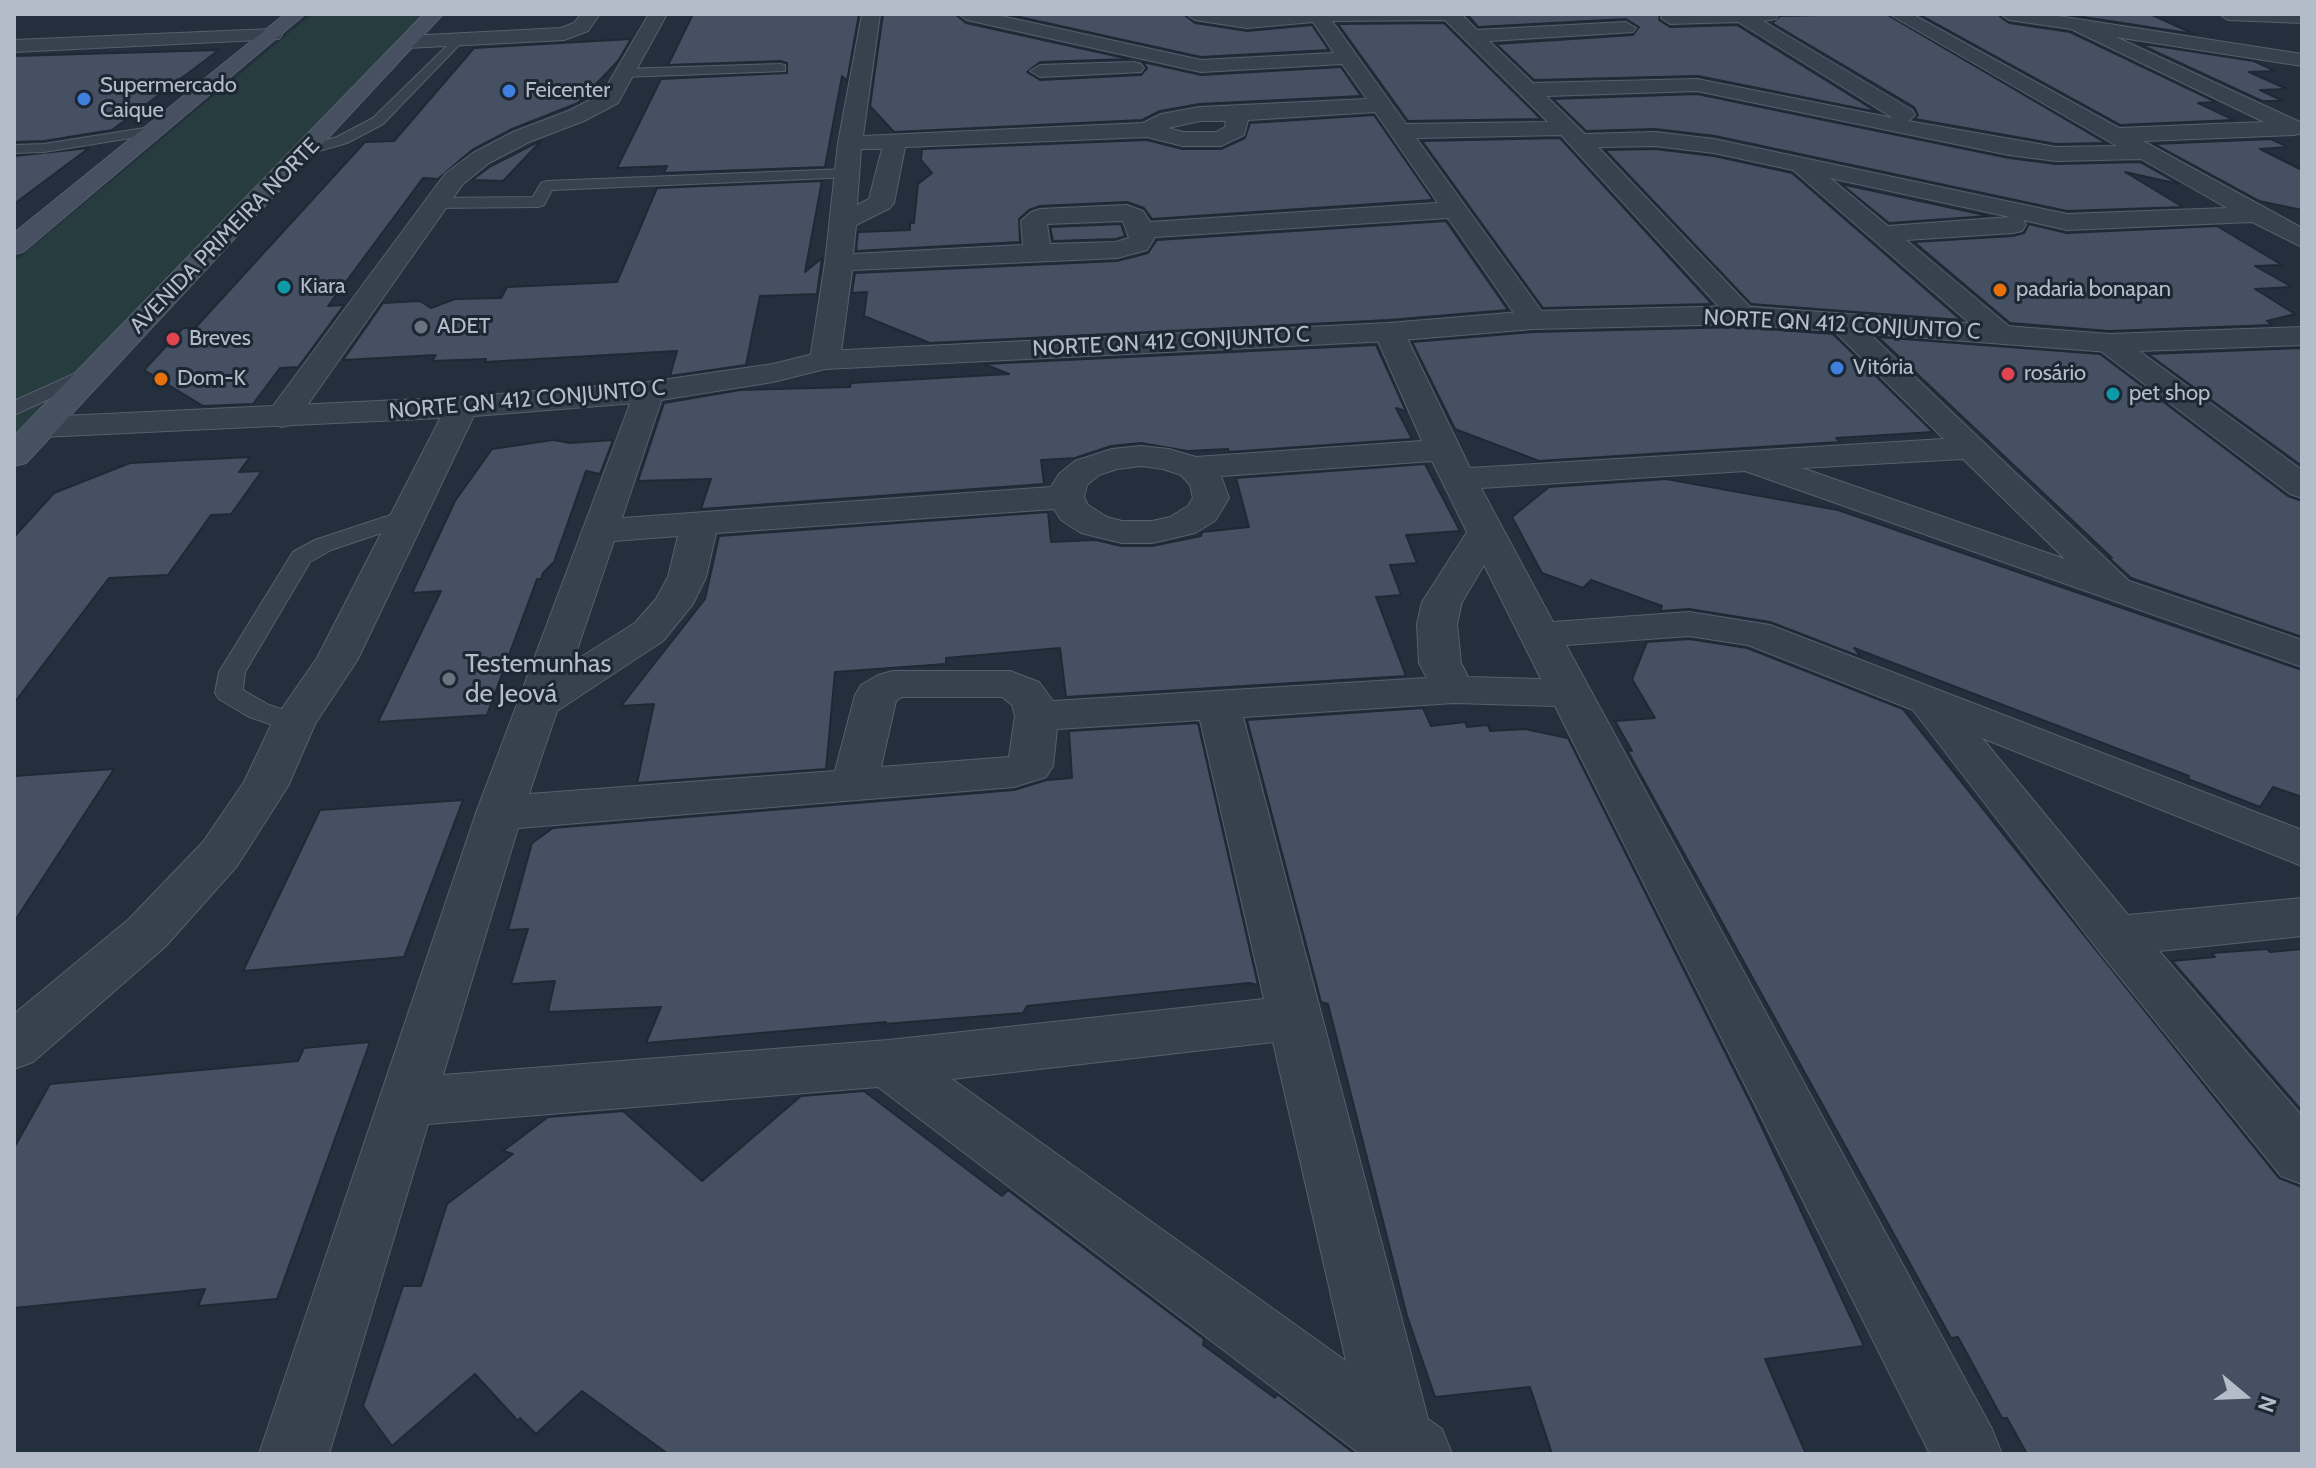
<!DOCTYPE html>
<html>
<head>
<meta charset="utf-8">
<style>
	body { margin:0 }
	#map { position:relative; width:2316px; height:1468px; overflow:hidden; background:#242f3e; font-family:Cabin,sans-serif }
	canvas { display:block }
	.frame { position:absolute; inset:0; border:16px solid #b4bcc9; pointer-events:none }
	.north { position:absolute; left:2204px; top:1356px; width:80px; height:80px; -webkit-text-stroke:6px #1d2633; paint-order:stroke; rotate:109deg; font-size:22px; font-weight:700; line-height:32px; text-align:center; color:#b4bcc9 }
	.north::after { content:''; display:block; margin:auto; width:28px; height:36px; background:#b4bcc9; clip-path:polygon(50% 0,100% 100%,50% 72%,0 100%) }
</style>
</head>
<body>
<div id="map">
<canvas width="2316" height="1468"></canvas>
<div class="frame"></div>
<div class="north">N</div>
</div>
<script>
const g = document.querySelector('canvas').getContext('2d');
g.lineJoin = 'round';
function fill(path, color) { g.fillStyle = color; g.fill(path, 'evenodd'); }
const poly = rows => new Path2D(rows.map(r => 'M' + r).join(''));
function stroke(path, color, width, dash) { g.strokeStyle = color; g.lineWidth = width; g.lineCap = dash ? 'butt' : 'round'; g.setLineDash(dash || []); g.stroke(path); }
function label(font, color, halo, rows, align = 'center') {
  g.font = font + ' Cabin,sans-serif'; g.lineWidth = 6; g.setLineDash([]); g.textBaseline = 'middle'; g.strokeStyle = halo; g.fillStyle = color; for (const [text, x, y, turn = 0] of rows) {
    g.save(); g.translate(x, y); g.rotate((+turn || 0) * Math.PI / 180); g.textAlign = isNaN(turn) ? turn : align; if (halo) g.strokeText(text, 0, 0); g.fillText(text, 0, 0); g.restore();
  }
}
fill(poly([
	[312,14,441,14,14,461,14,262]
]), '#263c3f');
const building = poly([
	[693,14,859,14,847,81,842,76,825,167,664,173,667,166,617,168,661,79,787,73,787,63,780,61,668,65,693,14],
	[883,14,955,14,966,23,1129,59,1040,62,1027,72,1040,80,1141,75,1147,68,1143,62,1201,75,1341,67,1361,96,1199,104,1160,111,1142,120,894,132,870,106,883,14],
	[1006,14,1183,14,1195,23,1247,31,1312,25,1329,50,1201,57,1006,14],
	[1467,14,1660,14,1659,20,1670,27,1737,25,1877,112,1698,76,1534,80,1496,44,1633,35,1639,27,1626,19,1478,27,1467,14],
	[1857,14,1886,14,2106,143,2056,144,1915,119,1918,115,1914,107,1772,23,1780,16,1857,14],
	[1918,14,1997,14,2009,23,2070,32,2216,102,2198,103,2234,120,2120,125,1918,14],
	[2064,14,2150,14,2194,34,2064,14],
	[1444,23,1541,119,1408,121,1338,24,1444,23],
	[631,39,618,61,578,103,512,129,472,150,438,179,423,178,328,306,344,305,302,362,298,367,280,368,253,404,203,406,144,370,183,328,195,328,365,142,394,141,474,48,631,39],
	[2137,43,2254,61,2275,71,2249,72,2287,89,2260,90,2283,101,2262,101,2137,43],
	[219,50,112,130,44,141,14,142,14,56,219,50],
	[1697,94,2009,158,2056,164,2140,162,2179,184,2125,172,2183,207,2067,211,1715,136,1655,129,1586,131,1553,99,1697,94],
	[1374,115,1433,200,1152,219,1144,208,1127,202,1040,206,1029,210,1019,219,1020,242,856,251,858,232,910,230,910,223,914,223,918,184,932,173,921,160,922,149,1147,140,1182,149,1221,149,1245,138,1250,123,1374,115],
	[1560,138,1712,304,1543,308,1422,141,1560,138],
	[2271,139,2288,147,2260,149,2302,170,2302,210,2259,201,2154,144,2271,139],
	[542,140,503,181,472,180,491,166,542,140],
	[89,148,14,204,14,156,89,148],
	[1655,149,1714,156,1792,173,1961,320,1751,304,1605,150,1655,149],
	[822,181,805,272,822,258,817,294,760,296,746,365,670,376,677,351,485,362,486,359,432,361,436,355,343,360,383,303,420,301,431,308,455,299,501,298,507,287,617,282,657,188,822,181],
	[1841,184,1989,216,1889,223,1841,184],
	[1446,221,1508,310,1389,320,930,343,864,316,867,292,852,293,855,273,1117,261,1148,253,1157,240,1446,221],
	[1121,224,1125,236,1116,239,1053,241,1050,227,1121,224],
	[2029,224,2067,233,2217,226,2282,265,2255,266,2292,287,2255,289,2295,314,2267,321,2272,325,2109,331,2010,323,1914,242,2013,236,2024,233,2029,224],
	[1742,327,1833,334,1933,432,1836,438,1840,442,1539,461,1455,429,1412,342,1533,332,1742,327],
	[1878,337,2100,354,2288,496,2302,501,2302,637,2131,578,2109,558,2112,558,1878,337],
	[1376,345,1406,411,1396,408,1412,439,1229,452,1228,449,1187,451,1141,443,1111,446,1075,458,1041,460,1044,484,701,509,711,479,638,481,664,403,740,390,850,387,851,383,1009,374,984,364,1376,345],
	[2302,348,2302,466,2148,354,2302,348],
	[553,440,570,443,613,440,600,474,586,471,554,562,543,573,541,579,537,579,487,715,378,722,441,591,412,593,455,501,492,449,553,440],
	[250,457,239,472,262,471,231,514,211,515,168,575,109,578,14,703,14,537,54,493,130,463,250,457],
	[1425,464,1460,531,1406,535,1417,563,1390,565,1401,595,1376,597,1406,676,1066,697,1060,648,946,658,946,664,835,672,826,769,637,783,654,704,621,706,705,599,719,536,1048,512,1051,542,1096,540,1121,546,1152,546,1201,536,1202,532,1249,527,1236,478,1425,464],
	[1666,479,1838,510,2302,670,2302,797,2273,787,2260,807,2188,779,2189,776,1854,648,1861,657,1770,622,1689,609,1660,611,1662,606,1591,580,1583,588,1542,573,1512,517,1549,487,1666,479],
	[1689,639,1747,648,1903,709,2279,1178,2302,1187,2302,1454,2027,1454,2007,1418,2002,1418,1958,1337,1951,1338,1627,750,1632,751,1615,721,1655,718,1632,679,1647,642,1689,639],
	[1423,708,1431,726,1465,722,1467,727,1488,725,1490,731,1525,729,1568,738,1752,1106,1864,1346,1765,1359,1806,1454,1552,1454,1530,1387,1435,1397,1407,1316,1328,1004,1321,1002,1247,720,1423,708],
	[1198,723,1258,985,1249,983,1027,1006,1023,1013,884,1024,886,1022,646,1043,661,1007,548,1012,555,981,511,984,528,929,508,930,532,843,553,828,1014,790,1047,780,1072,778,1069,731,1198,723],
	[114,769,14,922,14,776,114,769],
	[463,800,404,957,243,971,320,810,463,800],
	[2267,949,2270,952,2302,949,2302,1111,2172,961,2215,957,2212,953,2267,949],
	[370,1042,277,1299,198,1306,205,1289,14,1308,14,1148,50,1084,298,1061,304,1048,370,1042],
	[864,1091,1002,1196,1008,1190,1204,1339,1203,1345,1275,1398,1277,1394,1355,1454,668,1454,582,1391,536,1434,520,1418,518,1421,475,1374,392,1446,363,1406,403,1286,421,1286,447,1204,513,1154,503,1151,548,1117,623,1111,702,1181,801,1096,864,1091]
]);
fill(building, '#455162');
stroke(building, '#1f2835', 2);
const service = poly([
	[458,35,462,36,462,42,383,124,347,143,305,155,300,154,300,148,337,137,373,118,458,35],
	[780,64,785,65,785,71,622,77,615,73,622,69,780,64],
	[157,126,164,130,162,133,44,152,14,153,14,145,44,144,157,126],
	[847,169,855,174,852,177,552,190,544,205,538,207,433,208,425,203,433,198,533,197,541,183,547,181,847,169],
	[98,363,105,365,108,369,105,373,14,415,14,401,98,363],
	[406,510,414,512,418,517,414,522,331,550,310,562,245,672,243,690,269,705,304,717,308,723,304,729,294,732,249,717,219,699,215,693,219,672,293,552,315,540,406,510]
]);
const minor = poly([
	[581,14,600,14,588,31,564,40,407,48,397,42,407,36,561,28,574,23,581,14],
	[649,14,667,14,618,103,584,121,529,142,489,163,463,184,294,424,282,427,270,424,266,417,270,410,445,174,473,153,513,132,568,111,602,94,649,14],
	[862,14,880,14,863,136,1143,123,1161,114,1200,107,1367,99,1342,64,1201,72,967,20,958,14,992,14,1201,60,1334,53,1313,22,1247,28,1195,20,1186,14,1464,14,1463,16,1477,30,1626,22,1636,28,1633,32,1489,41,1533,83,1697,79,1893,118,1738,22,1670,24,1661,18,1663,14,1778,14,1776,19,1763,21,1912,110,1915,115,1908,121,2056,147,2117,146,1889,14,1912,14,2119,128,2264,122,2071,29,2009,20,2000,14,2045,14,2302,54,2302,66,2116,37,2302,123,2302,133,2294,135,2143,141,2302,228,2302,247,2252,222,2067,230,2023,220,2026,225,2022,231,2013,233,1906,240,2011,328,2015,334,2011,340,2000,343,1989,340,1793,170,1714,153,1655,146,1598,147,1752,309,1757,315,1752,321,1742,324,1732,321,1561,135,1416,138,1548,320,1543,326,1533,329,1523,326,1448,218,1155,237,1147,250,1117,258,852,270,840,360,836,367,825,369,814,367,810,360,825,263,838,143,862,14],
	[1445,20,1548,122,1406,124,1332,21,1445,20],
	[1697,91,2009,155,2056,161,2141,159,2227,208,2067,214,1714,139,1655,132,1585,134,1546,96,1697,91],
	[1375,112,1438,203,1150,222,1143,211,1127,205,1040,209,1031,212,1021,221,1023,245,853,254,856,225,890,208,894,203,905,147,1147,137,1183,146,1221,146,1244,135,1248,120,1375,112],
	[1200,121,1226,121,1225,127,1216,132,1183,132,1168,128,1200,121],
	[861,149,882,149,869,199,857,205,861,149],
	[1830,178,2010,217,1888,226,1830,178],
	[1123,221,1129,238,1116,242,1050,244,1047,224,1123,221],
	[2219,14,2302,14,2302,23,2228,20,2219,14],
	[272,29,282,35,279,39,14,52,14,40,272,29],
	[1134,62,1141,64,1144,68,1141,72,1040,77,1030,71,1040,65,1134,62],
	[1842,314,1852,317,2129,581,2302,640,2302,667,1745,471,1481,488,1553,622,1689,612,1770,625,2302,830,2302,866,1982,738,2128,915,2302,898,2302,936,2159,951,2302,1116,2302,1184,2281,1176,2098,950,1913,710,1748,645,1689,636,1566,645,1992,1429,2002,1454,1930,1454,1555,706,1454,703,1243,717,1428,1419,1442,1429,1452,1454,1360,1454,878,1087,428,1124,329,1454,259,1454,476,813,637,385,648,382,659,385,664,392,622,518,1051,487,1059,474,1075,461,1112,449,1141,446,1169,449,1196,457,1422,441,1374,332,1378,326,1389,323,1400,326,1404,332,1470,468,1944,439,1832,329,1827,323,1832,317,1842,314],
	[1963,459,2065,559,1802,468,1963,459],
	[1432,461,1467,532,1422,602,1417,624,1419,663,1427,678,1053,701,1039,682,1010,671,893,671,878,675,861,685,855,695,835,771,529,794,557,711,663,641,693,604,706,577,716,533,1054,509,1061,520,1081,533,1122,543,1152,543,1195,533,1215,521,1229,498,1221,476,1432,461],
	[1141,466,1163,469,1181,475,1190,485,1193,498,1188,506,1170,517,1152,521,1122,521,1107,517,1088,505,1084,497,1087,485,1099,475,1117,469,1141,466],
	[678,536,668,577,656,599,635,623,573,662,614,541,678,536],
	[1484,565,1541,679,1468,677,1461,663,1457,624,1462,602,1484,565],
	[902,697,1002,697,1012,705,1015,716,1009,757,881,767,896,701,902,697],
	[1200,720,1264,999,888,1040,443,1075,518,828,1014,787,1046,777,1053,766,1057,729,1200,720],
	[1273,1042,1346,1361,952,1079,1273,1042],
	[2109,334,2120,337,2302,470,2302,498,2290,494,2098,349,2094,343,2098,337,2109,334],
	[462,397,473,400,478,407,358,659,315,724,288,786,237,866,165,947,33,1062,14,1069,14,1014,129,919,203,842,244,782,272,723,317,658,446,407,451,400,462,397]
]);
const tertiary = poly([
	[1742,306,2109,334,2302,327,2302,345,2109,352,1742,324,1533,329,1389,341,825,369,773,382,648,402,462,417,42,437,30,434,25,427,30,420,42,417,462,397,648,382,773,364,825,351,1389,323,1533,311,1742,306]
]);
const secondary = poly([
	[285,14,305,14,23,252,14,254,14,233,285,14],
	[424,14,443,14,26,463,14,466,14,436,424,14]
]);
stroke(service, '#565f6c', 2);
stroke(minor, '#565f6c', 2);
stroke(tertiary, '#565f6c', 2);
stroke(secondary, '#565f6c', 2);
fill(service, '#38414e');
fill(minor, '#38414e');
fill(tertiary, '#38414e');
fill(secondary, '#465061');
for (const [x, y, r, color] of [
	[509,91,8,"#3f7fe0"],
	[84,99,8,"#3f7fe0"],
	[284,287,8,"#0f9aa8"],
	[2000,290,8,"#e8710a"],
	[421,327,8,"#6b7280"],
	[173,339,8,"#e0444e"],
	[1837,368,8,"#3f7fe0"],
	[2008,374,8,"#e0444e"],
	[161,379,8,"#e8710a"],
	[2113,394,8,"#0f9aa8"],
	[449,679,8,"#6b7280"]
]) { const dot = new Path2D(); dot.arc(x, y, r, 0, 2 * Math.PI); g.fillStyle = color; g.fill(dot); stroke(dot, '#1d2633', 3); }
label('22px', '#b4bcc9', '#1d2633', [
	["Supermercado",100,86],
	["Caique",100,111],
	["Feicenter",525,91],
	["Kiara",300,287],
	["padaria bonapan",2016,290],
	["ADET",437,327],
	["Breves",189,339],
	["Vitória",1853,368],
	["rosário",2024,374],
	["Dom-K",177,379],
	["pet shop",2129,394]
], 'left');
label('22px', '#b4bcc9', '#1d2633', [
	["AVENIDA PRIMEIRA NORTE",225,236,-46],
	["NORTE QN 412 CONJUNTO C",1842,325,3],
	["NORTE QN 412 CONJUNTO C",1171,342,-3],
	["NORTE QN 412 CONJUNTO C",527,400,-5]
]);
label('26px', '#b4bcc9', '#1d2633', [
	["Testemunhas",465,664],
	["de Jeová",465,694]
], 'left');
</script>
</body>
</html>
